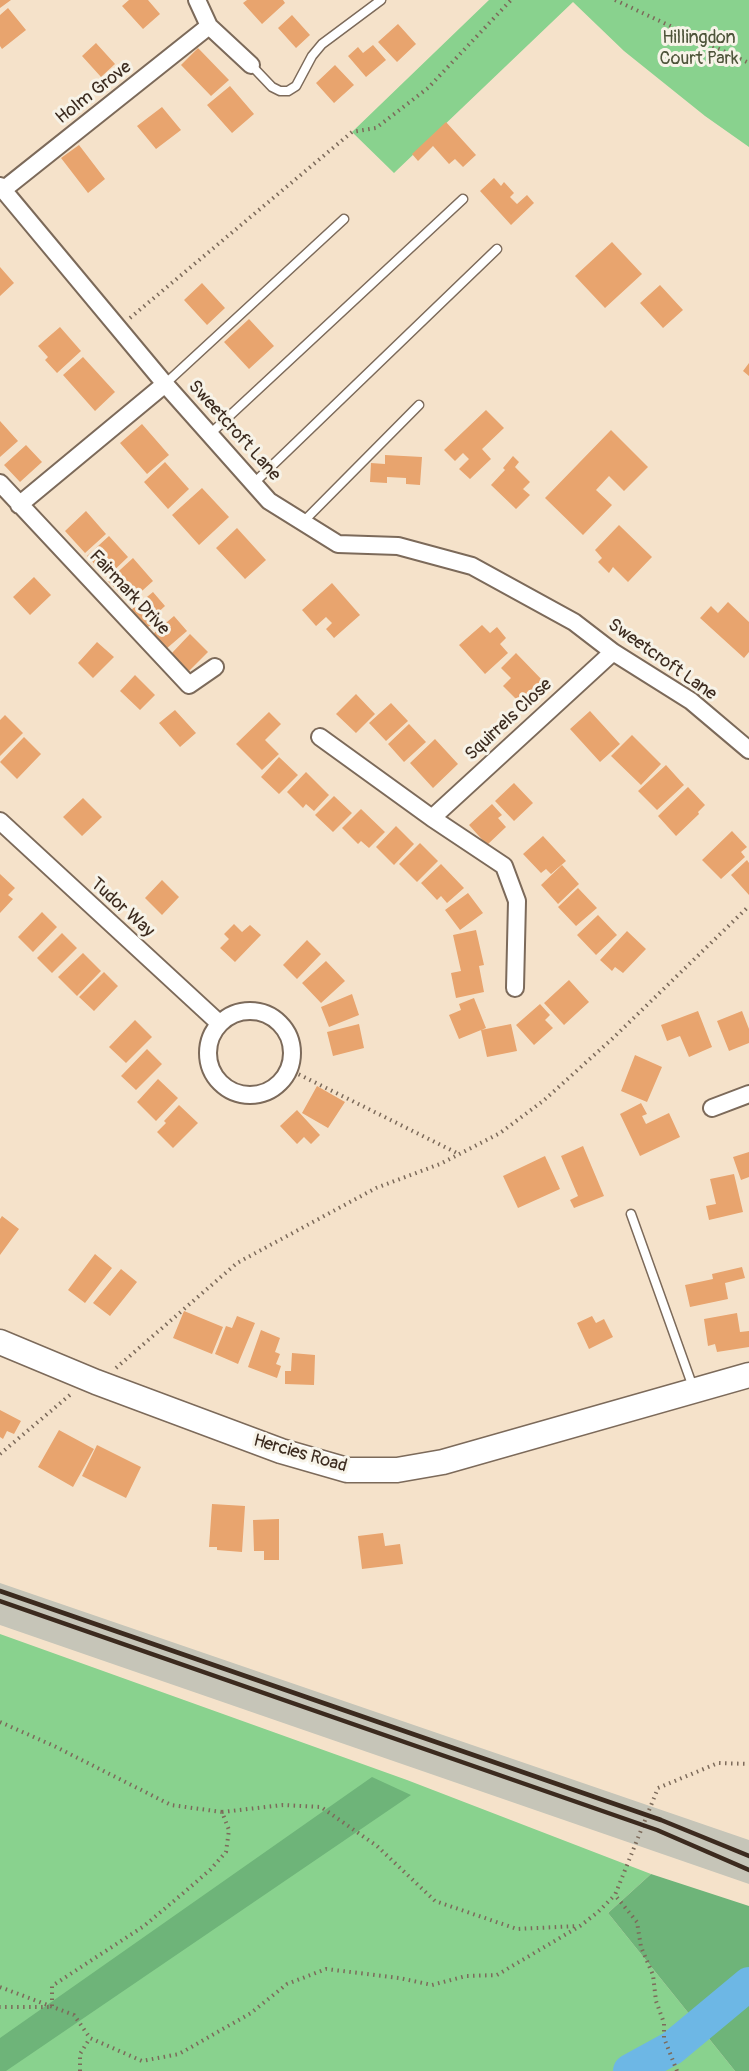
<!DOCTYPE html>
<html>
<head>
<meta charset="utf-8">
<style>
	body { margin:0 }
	canvas { display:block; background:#f5e2ca }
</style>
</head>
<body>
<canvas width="749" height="2071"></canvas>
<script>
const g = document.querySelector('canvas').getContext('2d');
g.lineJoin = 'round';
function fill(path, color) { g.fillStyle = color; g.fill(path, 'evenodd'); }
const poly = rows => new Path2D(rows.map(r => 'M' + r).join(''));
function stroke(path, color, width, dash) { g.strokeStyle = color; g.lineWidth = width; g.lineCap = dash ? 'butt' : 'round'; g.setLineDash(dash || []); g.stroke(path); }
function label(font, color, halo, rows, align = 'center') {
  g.font = font + ' Pangolin,sans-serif'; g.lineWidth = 6; g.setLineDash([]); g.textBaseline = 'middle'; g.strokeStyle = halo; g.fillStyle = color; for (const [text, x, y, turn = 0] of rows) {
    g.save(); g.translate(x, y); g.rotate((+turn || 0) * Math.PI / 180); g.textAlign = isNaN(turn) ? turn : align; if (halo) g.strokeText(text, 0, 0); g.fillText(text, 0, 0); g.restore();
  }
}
fill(poly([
	[0,1583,749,1840,749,1884,0,1625]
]), '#c6c5b8');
fill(poly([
	[489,0,749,0,749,147,705,116,624,51,573,2,394,173,352,132],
	[0,1634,407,1780,651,1874,608,1913,735,2071,0,2071]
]), '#89d28e');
fill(poly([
	[372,1777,411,1795,6,2071,0,2071,0,2038],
	[651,1874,749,1906,749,2071,735,2071,608,1913]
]), '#6eb479');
stroke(poly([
	[630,2071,672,2048,749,1984]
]), '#6db7e5', 34);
fill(poly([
	[0,0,11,0,0,8],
	[129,0,148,0,160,14,143,29,122,6],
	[247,0,283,0,285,3,262,24,243,3],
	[8,8,26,30,2,49,0,46,0,15],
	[292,15,310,35,296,48,278,28],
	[398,24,416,44,397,62,378,42],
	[96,43,115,64,101,77,82,56],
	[373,45,386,60,366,77,348,56,358,47,363,53],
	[198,48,229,80,211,96,181,65],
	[335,65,354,85,334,103,316,83],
	[230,86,254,114,232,133,207,105],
	[162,107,181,130,156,149,137,126],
	[446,122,476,155,463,167,455,159,449,164,433,146,418,161,412,154],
	[79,145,105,179,88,193,61,158],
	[494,178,501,186,504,182,514,193,510,197,517,204,527,195,534,203,511,225,480,191],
	[612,242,642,274,605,308,575,276],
	[0,267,14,283,0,296],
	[202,283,225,308,207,325,184,300],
	[660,285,683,310,663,328,640,303],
	[249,319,274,346,249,369,224,342],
	[60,327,81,351,57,373,45,360,48,357,38,346],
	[83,357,115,392,95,411,63,375],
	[749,363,749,376,743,371],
	[486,410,504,428,482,449,491,459,470,479,459,469,469,459,463,453,455,461,444,450],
	[0,421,18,441,0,457],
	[142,424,169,455,147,474,120,443],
	[611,430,648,467,624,491,609,476,596,490,612,505,583,535,545,498],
	[26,445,42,462,20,482,4,465],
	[385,455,422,457,420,485,406,484,406,478,387,477,387,483,370,482,371,463,385,464],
	[513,456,519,462,515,467,530,482,523,489,530,495,516,509,491,485,505,470,503,468],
	[165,462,189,489,168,509,144,482],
	[202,488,229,517,199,545,172,515],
	[86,511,106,534,85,553,65,531],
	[619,525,652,557,628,582,613,567,609,573,598,562,602,558,595,550],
	[237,528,266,560,245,579,216,548],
	[109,536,128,557,107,577,87,556],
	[133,558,153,581,133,599,127,594,124,597,108,581],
	[34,577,51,595,30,615,13,597],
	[332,583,360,615,334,638,326,629,332,623,326,617,316,626,302,610],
	[153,592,165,606,153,617,155,621,147,628,131,610],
	[728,602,749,622,749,652,744,658,700,618,711,606,718,613],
	[174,616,187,631,166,649,153,634],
	[482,625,490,633,497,627,506,638,500,644,508,653,485,674,459,645],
	[190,634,208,652,189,671,171,654],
	[97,642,114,657,93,678,78,663],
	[516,653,545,683,522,705,503,686,511,678,501,668],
	[135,675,155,695,140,710,120,691],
	[356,694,375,714,356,733,336,714],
	[391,703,408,721,386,741,369,723],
	[175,710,196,733,180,747,159,723],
	[590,711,620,744,600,762,570,729],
	[269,712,281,724,265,740,279,754,262,770,236,744],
	[5,715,23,733,0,756,0,720],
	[409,724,426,742,404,762,388,744],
	[632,735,661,764,641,785,611,756],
	[24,737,41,754,17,779,0,762],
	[435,739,458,764,433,788,410,763],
	[279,757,298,775,279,794,261,777],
	[666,765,684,785,657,810,638,791],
	[306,772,329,795,314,811,306,804,303,808,287,792],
	[514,783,533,803,514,821,495,801],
	[688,787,705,805,698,812,699,814,676,836,658,816],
	[334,796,352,813,333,832,315,815],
	[83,798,102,817,82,836,63,817],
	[492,804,502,815,498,818,506,827,487,845,469,825],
	[361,809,385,832,369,848,361,841,358,844,342,828],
	[396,826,414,844,394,865,376,847],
	[732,831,747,847,741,852,745,857,721,879,702,860],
	[543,836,566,861,551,874,546,869,541,873,523,854],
	[420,843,438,861,417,882,399,864],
	[747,860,749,863,749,895,731,875],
	[441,864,464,888,447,903,441,896,437,900,421,883],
	[562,865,579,884,558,904,541,885],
	[0,874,15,888,8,895,13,899,0,913],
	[162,880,179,897,162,915,145,898],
	[578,888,597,908,576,926,558,907],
	[468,893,483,913,460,930,445,910],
	[42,912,57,927,33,952,18,937],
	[598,915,617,935,596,955,577,935],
	[234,924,242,932,250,925,261,935,235,962,220,948,229,939,224,934],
	[476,930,484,965,479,966,484,992,456,998,451,973,461,971,453,935],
	[627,931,646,949,623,973,615,967,612,971,600,960],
	[62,933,77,948,52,973,37,958],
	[307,940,321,954,297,979,283,965],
	[83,953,101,971,77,996,58,977],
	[326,961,345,981,321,1003,302,983],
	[104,972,118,986,94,1011,79,997],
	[569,980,589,1002,564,1025,544,1003],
	[352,994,359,1015,329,1027,321,1007],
	[474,998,486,1028,459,1039,449,1015,461,1010,459,1004],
	[540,1004,550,1015,545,1020,553,1028,534,1045,516,1025],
	[698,1011,712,1047,689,1057,680,1036,667,1041,661,1025],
	[742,1011,749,1029,749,1043,729,1051,717,1021],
	[135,1020,152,1037,126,1063,109,1047],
	[359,1024,364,1048,333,1056,327,1032],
	[511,1024,517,1051,487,1057,481,1030],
	[147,1049,162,1064,136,1090,121,1076],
	[635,1055,662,1067,647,1102,621,1091],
	[158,1079,178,1098,156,1121,137,1102],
	[317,1086,345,1102,328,1128,302,1113],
	[641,1103,647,1114,642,1116,646,1124,669,1113,680,1137,640,1156,620,1114],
	[179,1105,198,1123,173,1148,157,1132,166,1123,164,1121],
	[297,1110,320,1135,311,1144,304,1137,297,1144,280,1126],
	[583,1146,604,1196,574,1208,570,1200,578,1196,561,1156],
	[749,1152,749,1177,741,1180,733,1157],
	[545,1156,560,1189,518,1208,503,1176],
	[734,1174,743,1212,709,1220,706,1206,716,1204,710,1179],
	[2,1216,19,1229,0,1255,0,1219],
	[95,1254,112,1268,85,1303,68,1290],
	[742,1267,745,1278,725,1283,728,1299,690,1307,685,1285,713,1279,712,1274],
	[121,1269,137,1282,110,1316,93,1303],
	[184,1311,223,1327,212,1354,173,1338],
	[737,1313,740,1332,749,1331,749,1347,717,1352,715,1344,708,1346,704,1319],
	[237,1316,255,1323,238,1364,215,1354,226,1326,232,1328],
	[592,1316,596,1323,604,1319,613,1337,589,1349,577,1323],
	[261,1330,280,1338,275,1352,280,1354,276,1364,281,1366,277,1378,248,1367],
	[292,1353,315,1355,314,1385,285,1384,285,1371,291,1371],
	[0,1410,21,1421,14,1434,7,1431,3,1439,0,1437],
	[59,1430,94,1449,73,1487,38,1467],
	[97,1445,141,1467,126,1498,82,1476],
	[212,1504,245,1506,242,1552,217,1550,217,1547,209,1547],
	[279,1519,279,1560,264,1560,264,1551,254,1551,253,1520],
	[383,1533,385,1546,400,1544,403,1564,362,1569,358,1536]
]), '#e8a46e');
const lane = poly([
	[251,65,272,87,280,91,288,91,296,86,312,56,322,44,381,0],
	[165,384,344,219],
	[210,434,463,199],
	[254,483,497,249],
	[303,522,419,405],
	[631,1214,694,1390]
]);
const street = poly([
	[209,26,251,65],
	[0,186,165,384,269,501,338,544,398,546,472,566,574,622,613,652,691,701,749,750],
	[3,190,209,26,197,0],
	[0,483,189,685,215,667],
	[19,505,165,384],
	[320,737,432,818,504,866,517,901,515,988],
	[432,818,613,652],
	[0,821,219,1023],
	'208 1053a42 42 0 1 1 84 0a42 42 0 1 1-84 0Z',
	[712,1108,749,1094]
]);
const secondary = poly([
	[0,1342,96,1382,281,1451,347,1470,397,1470,443,1462,749,1375]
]);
stroke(lane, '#7c6a5a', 11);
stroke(street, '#7c6a5a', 20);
stroke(secondary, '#7c6a5a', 27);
stroke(poly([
	[615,0,749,63],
	[130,318,352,132,376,128,428,88,511,0],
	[288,1069,459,1154],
	[116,1368,237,1263,376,1188,440,1164,500,1133,543,1101,611,1040,749,906],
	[0,1454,71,1394],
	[0,1722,54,1746,171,1805,222,1812,229,1830,226,1852,210,1870,181,1895,144,1926,52,1986,52,2007,0,2007],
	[222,1812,283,1805,321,1807,377,1846,435,1901,517,1929,578,1926],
	[0,1987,74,2015,90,2038,142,2061,179,2054,251,2013,287,1984,326,1969,399,1978,432,1985,466,1976,497,1975,580,1926,598,1912,615,1895],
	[80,2071,80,2054,90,2038],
	[677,2071,664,2038,664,2023,656,2001,653,1975,641,1947,637,1922,615,1895,658,1788,718,1763,749,1764]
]), '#7c6a5a', 4, [1.5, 4.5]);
stroke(lane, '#fff', 8);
stroke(street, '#fff', 16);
stroke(secondary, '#fff', 24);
stroke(poly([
	[0,1591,661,1820,749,1856],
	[0,1601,657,1830,749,1870]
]), '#3b2a1e', 4.5);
label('18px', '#4e543a', '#f7f3e8', [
	["Hillingdon",699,38],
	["Court Park",699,59]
]);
label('18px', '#3b2a1e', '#f7f3e8', [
	["Holm Grove",94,93,-38],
	["Sweetcroft Lane",234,431,48],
	["Fairmark Drive",129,593,47],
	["Sweetcroft Lane",662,660,35],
	["Squirrels Close",509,720,-43],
	["Tudor Way",122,908,42],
	["Hercies Road",300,1454,16]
]);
</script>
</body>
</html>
